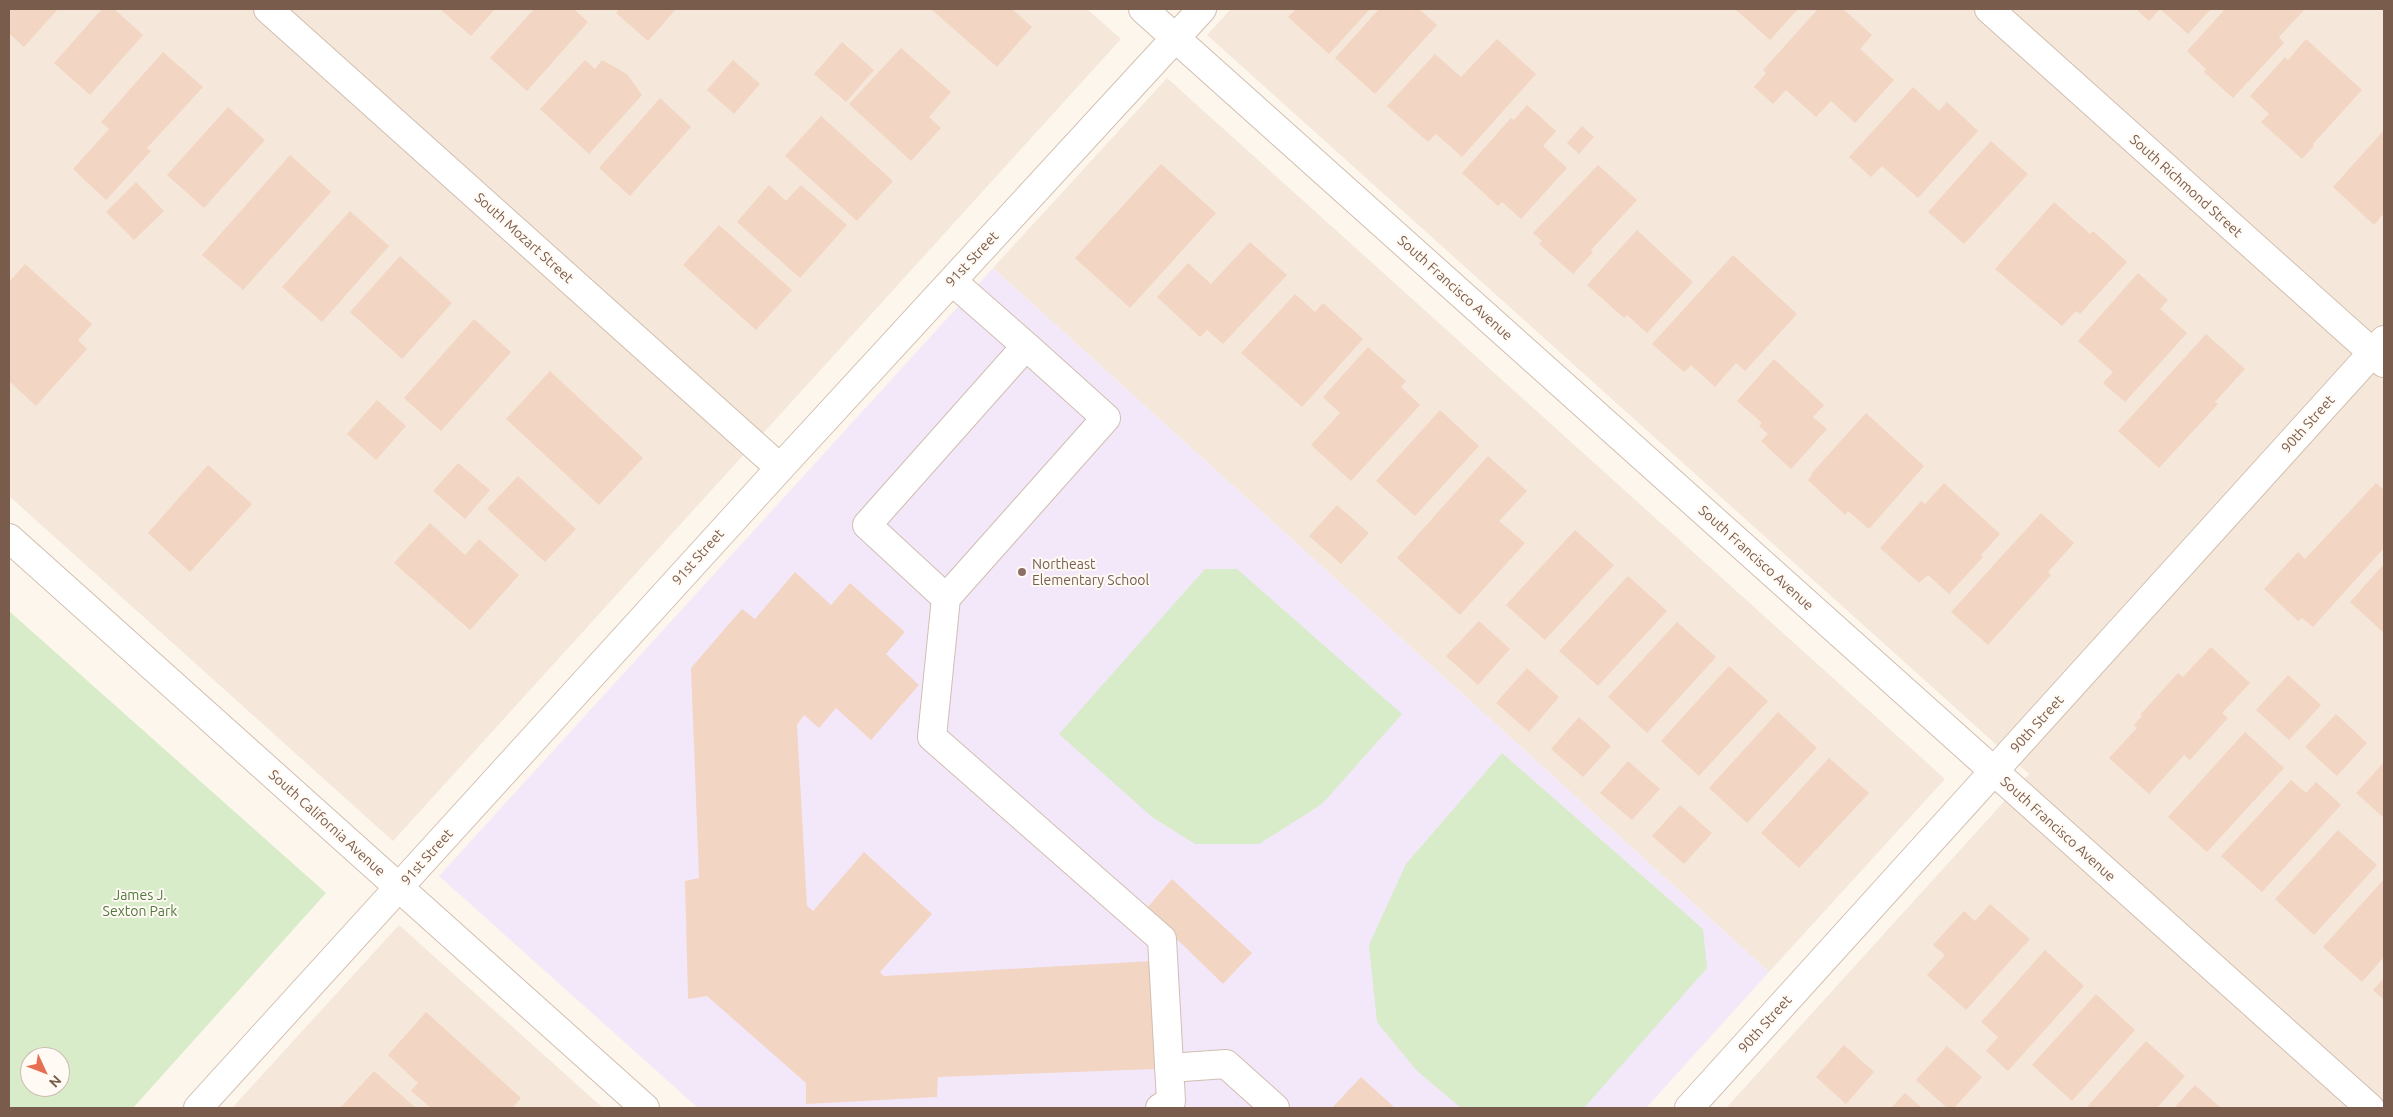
<!DOCTYPE html>
<html>
<head>
<meta charset="utf-8">
<style>
	body { margin:0 }
	#map { position:relative; width:2393px; height:1117px; overflow:hidden; background:#fdf6ec; font-family:Ubuntu,sans-serif }
	canvas { display:block }
	.frame { position:absolute; inset:0; border:10px solid #7a5c4d; pointer-events:none }
	.north { position:absolute; left:20px; top:1047px; width:50px; height:50px; box-sizing:border-box; background:#fffaf3; border:1px solid #cabbb1; border-radius:50%; rotate:133deg; font-size:14px; font-weight:700; line-height:20px; text-align:center; color:#7a5c4d }
	.north::after { content:''; display:block; margin:auto; width:18px; height:22px; background:#e76f51; clip-path:polygon(50% 0,100% 100%,50% 72%,0 100%) }
</style>
</head>
<body>
<div id="map">
<canvas width="2393" height="1117"></canvas>
<div class="frame"></div>
<div class="north">N</div>
</div>
<script>
const g = document.querySelector('canvas').getContext('2d');
g.lineJoin = 'round';
function fill(path, color) { g.fillStyle = color; g.fill(path, 'evenodd'); }
const poly = rows => new Path2D(rows.map(r => 'M' + r).join(''));
function stroke(path, color, width, dash) { g.strokeStyle = color; g.lineWidth = width; g.lineCap = dash ? 'butt' : 'round'; g.setLineDash(dash || []); g.stroke(path); }
function label(font, color, halo, rows, align = 'center') {
  g.font = font + ' Ubuntu,sans-serif'; g.lineWidth = 4; g.setLineDash([]); g.textBaseline = 'middle'; g.strokeStyle = halo; g.fillStyle = color; for (const [text, x, y, turn = 0] of rows) {
    g.save(); g.translate(x, y); g.rotate((+turn || 0) * Math.PI / 180); g.textAlign = isNaN(turn) ? turn : align; if (halo) g.strokeText(text, 0, 0); g.fillText(text, 0, 0); g.restore();
  }
}
fill(poly([
	[9,9,1087,9,1121,39,393,841,9,496],
	[1231,9,2384,9,2384,1108,1726,1108,2029,774,1207,35],
	[1167,78,1945,779,1769,972,993,268],
	[399,925,603,1108,232,1108]
]), '#f5e8da');
fill(poly([
	[993,268,1769,972,1646,1108,698,1108,439,876]
]), '#f3e8fa');
fill(poly([
	[1205,569,1237,569,1402,714,1322,804,1259,844,1195,844,1152,817,1059,734],
	[9,611,326,893,133,1108,9,1108],
	[30,1057,60,1057,60,1087,30,1087],
	[1502,753,1703,929,1707,968,1584,1108,1461,1108,1417,1071,1377,1022,1369,945,1406,864]
]), '#d8ecc9');
fill(poly([
	[9,9,58,9,24,47,9,33],
	[102,9,114,9,143,35,90,95,54,63],
	[440,9,495,9,471,36],
	[534,9,574,9,588,22,527,91,490,58],
	[619,9,676,9,648,41,616,13],
	[931,9,1012,9,1032,27,997,67],
	[1296,9,1370,9,1329,54,1288,17],
	[1379,9,1419,9,1437,25,1375,94,1335,58],
	[1735,9,1798,9,1770,40],
	[1818,9,1843,9,1872,35,1860,49,1894,80,1855,123,1831,101,1816,117,1786,90,1773,104,1754,87,1766,73,1763,70],
	[2136,9,2160,9,2149,21],
	[2160,9,2211,9,2188,34],
	[2225,9,2305,9,2279,37,2284,43,2233,98,2204,72,2206,69,2187,51],
	[1497,39,1536,74,1462,157,1436,134,1428,142,1387,106,1435,54,1461,77],
	[2306,39,2362,90,2313,144,2314,146,2302,159,2261,122,2269,114,2250,96,2285,57,2288,60],
	[842,42,874,70,846,102,814,74],
	[901,48,951,92,929,117,941,128,911,161,849,104],
	[163,52,203,87,147,148,151,151,106,200,73,169,109,129,101,122],
	[585,60,595,69,602,60,627,74,642,95,589,154,540,109],
	[733,60,760,84,734,114,707,90],
	[1913,87,1939,111,1947,102,1978,131,1918,198,1882,166,1871,177,1849,157],
	[660,98,691,127,630,196,599,168],
	[1527,105,1556,131,1543,146,1567,168,1521,219,1502,202,1498,206,1462,173,1511,118,1514,120],
	[228,107,265,140,204,208,167,175],
	[821,116,893,181,857,221,785,156],
	[1582,126,1594,137,1579,154,1567,143],
	[2384,130,2384,213,2374,225,2333,187],
	[1991,141,2028,174,1964,244,1928,212],
	[290,155,331,192,243,290,202,255],
	[1161,164,1216,213,1130,308,1075,258],
	[1598,165,1637,200,1591,250,1593,252,1573,274,1539,244,1542,241,1533,233],
	[136,182,164,211,134,240,106,212],
	[769,185,786,201,801,185,847,225,800,278,737,222],
	[2054,202,2090,234,2093,231,2127,262,2080,314,2076,311,2062,326,1995,269],
	[350,211,389,246,322,322,282,287],
	[719,225,792,290,756,330,683,265],
	[1637,230,1693,282,1647,333,1627,315,1624,318,1587,285],
	[1250,242,1287,275,1223,344,1207,330,1200,337,1157,297,1188,263,1211,284],
	[1733,255,1797,314,1745,371,1736,363,1715,387,1691,365,1684,372,1652,344],
	[400,256,452,303,402,359,350,312],
	[25,264,92,324,78,340,87,349,36,406,9,381,9,282],
	[2138,273,2168,300,2160,309,2187,333,2125,402,2103,383,2113,372,2078,341],
	[1295,294,1315,312,1323,303,1363,339,1302,407,1241,353],
	[474,319,511,352,441,431,404,398],
	[2206,334,2245,369,2215,402,2218,404,2159,468,2118,431],
	[1368,347,1406,381,1401,387,1420,405,1351,481,1311,445,1340,413,1323,397],
	[1774,359,1824,405,1813,417,1827,429,1791,469,1761,441,1768,434,1759,426,1762,423,1737,401],
	[550,371,643,458,599,505,506,419],
	[377,400,406,426,376,460,347,434],
	[1440,410,1479,446,1415,516,1376,481],
	[1866,413,1924,466,1869,529,1848,511,1845,515,1808,480,1812,475,1811,474],
	[1488,456,1527,491,1499,521,1525,543,1460,615,1397,558],
	[458,463,490,490,465,519,433,491],
	[208,465,252,504,190,572,148,533],
	[518,476,576,529,545,562,487,509],
	[1944,483,2000,534,1981,555,1983,557,1949,594,1928,575,1919,583,1880,548,1921,501,1925,504],
	[2376,483,2384,490,2384,548,2313,627,2302,618,2298,621,2264,589,2298,552,2305,559],
	[1337,505,1369,533,1341,564,1309,536],
	[2041,513,2074,543,2048,572,2051,575,1988,645,1951,612],
	[430,523,465,555,479,539,519,575,470,630,394,563],
	[1575,530,1614,565,1545,640,1506,605],
	[2384,564,2384,633,2350,602],
	[795,572,831,605,850,583,905,632,886,654,919,685,871,740,836,708,819,728,804,715,797,725,807,906,813,911,864,852,932,914,880,972,884,976,1153,961,1156,1069,938,1077,937,1097,806,1104,806,1083,707,996,688,999,685,881,699,878,691,668,742,609,755,619],
	[1628,576,1667,611,1598,686,1559,651],
	[1479,621,1510,649,1478,685,1446,656],
	[1677,622,1716,657,1647,733,1608,697],
	[2211,647,2250,683,2222,713,2228,718,2190,760,2184,755,2149,794,2109,758,2137,728,2134,725,2142,716,2140,715,2178,673,2183,677],
	[1729,666,1768,701,1699,776,1661,741],
	[1527,668,1559,697,1529,732,1496,703],
	[2288,675,2321,705,2289,740,2256,710],
	[1778,712,1817,748,1747,823,1709,788],
	[2336,714,2367,743,2337,776,2305,747],
	[1579,717,1611,746,1583,777,1551,749],
	[2245,732,2284,768,2207,852,2168,817],
	[1829,758,1869,793,1799,868,1761,833],
	[1628,761,1660,789,1632,820,1600,793],
	[2384,762,2384,818,2356,793],
	[2291,780,2306,793,2316,782,2341,805,2262,892,2221,856],
	[1680,805,1712,833,1684,864,1652,836],
	[2338,830,2377,865,2314,935,2275,899],
	[1172,879,1252,953,1223,984,1146,909],
	[2384,879,2384,957,2362,982,2323,947],
	[1990,904,2030,939,1966,1010,1927,975,1945,955,1933,945,1964,911,1975,921],
	[2045,950,2084,986,2008,1071,1986,1051,1998,1037,1981,1022],
	[2384,978,2384,1000,2373,990],
	[2096,994,2135,1030,2072,1101,2032,1065],
	[426,1012,521,1098,512,1108,431,1108,411,1091,418,1083,388,1055],
	[2146,1041,2185,1076,2157,1108,2086,1108],
	[1844,1045,1874,1072,1846,1104,1816,1077],
	[1947,1046,1982,1077,1954,1108,1947,1108,1916,1080],
	[374,1071,416,1108,340,1108],
	[1361,1077,1395,1108,1332,1108],
	[2195,1085,2221,1108,2174,1108],
	[1905,1093,1922,1108,1891,1108]
]), '#f3d5c3');
const minor = poly([
	[268,9,780,468],
	[1143,9,2370,1108],
	[1989,9,2384,363],
	[952,281,1026,346,867,525,946,598,932,737,1162,939,1171,1101,1160,1108],
	[9,538,645,1108],
	[946,598,1106,418,1026,346],
	[1169,1068,1226,1064,1275,1108],
	[198,1108,780,468,1202,9],
	[1689,1108,2384,340]
]);
stroke(minor, '#d1beb0', 30);
stroke(minor, '#fff', 28);
for (const [x, y, r, color] of [
	[1022,572,5,"#8d6e63"]
]) { const dot = new Path2D(); dot.arc(x, y, r, 0, 2 * Math.PI); g.fillStyle = color; g.fill(dot); stroke(dot, '#fffaf3', 2); }
label('14px', '#7a5c4d', '#fffaf3', [
	["South Richmond Street",2186,186,42],
	["South Mozart Street",524,238,42],
	["91st Street",972,259,-47],
	["South Francisco Avenue",1455,288,42],
	["90th Street",2308,424,-48],
	["91st Street",698,557,-48],
	["South Francisco Avenue",1756,558,42],
	["90th Street",2037,724,-48],
	["South California Avenue",327,823,42],
	["South Francisco Avenue",2058,829,42],
	["91st Street",427,857,-48],
	["90th Street",1765,1024,-48]
]);
label('14px', '#785e54', '#fffaf3', [
	["Northeast",1032,564],
	["Elementary School",1032,580]
], 'left');
label('14px', '#537a41', '#fffaf3', [
	["James J.",140,895],
	["Sexton Park",140,911]
]);
</script>
</body>
</html>
